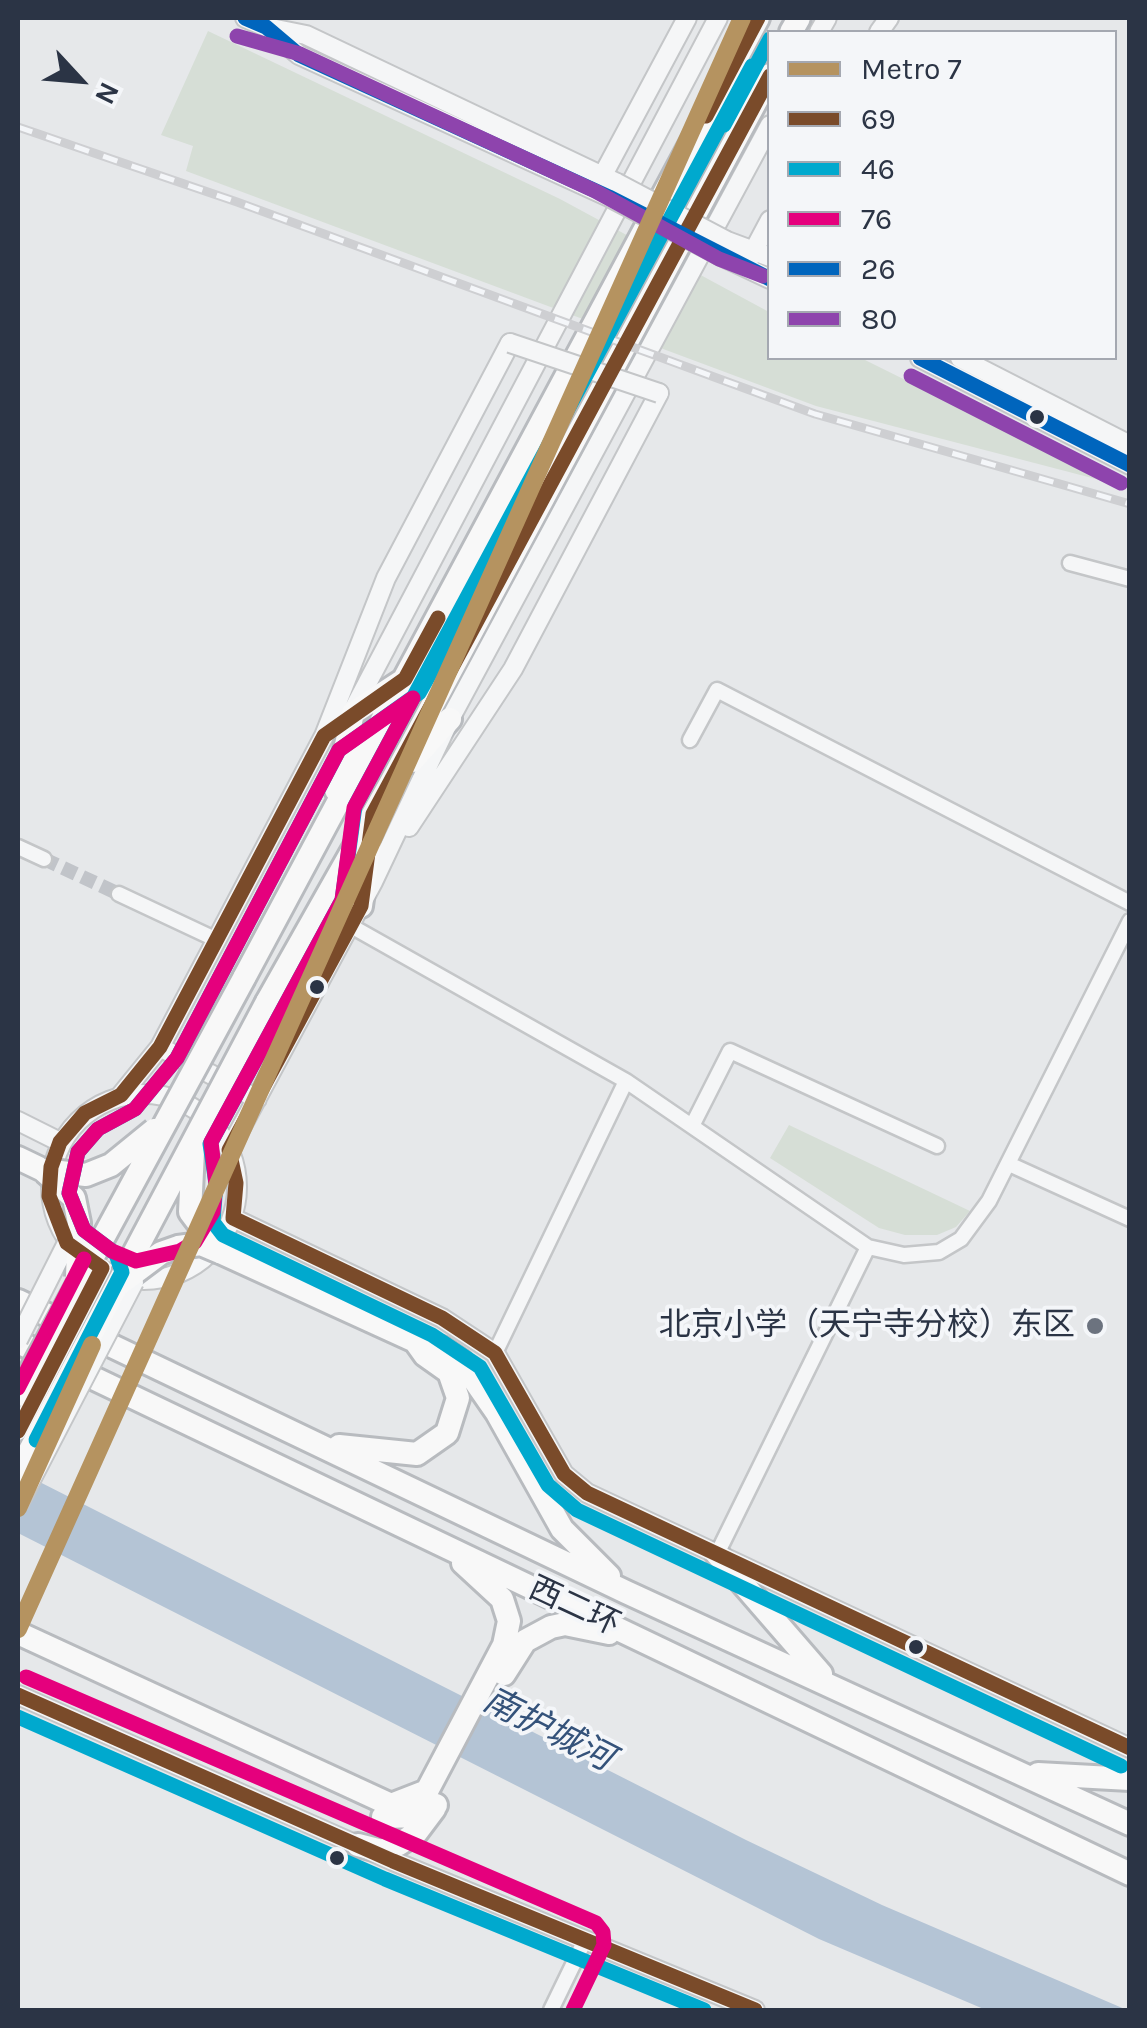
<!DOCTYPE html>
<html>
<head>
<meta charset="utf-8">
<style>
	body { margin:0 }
	#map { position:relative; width:1147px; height:2028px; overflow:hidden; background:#e6e8ea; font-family:Karla,sans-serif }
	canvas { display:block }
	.frame { position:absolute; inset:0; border:20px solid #2b3445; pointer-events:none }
	.legend { position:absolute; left:767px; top:30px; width:350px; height:330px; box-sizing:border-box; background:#f4f6f9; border:2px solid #a4a8b1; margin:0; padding:12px 18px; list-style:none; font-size:30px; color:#2b3445 }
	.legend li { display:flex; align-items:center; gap:20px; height:50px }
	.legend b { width:50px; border:2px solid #a4a8b1 }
	.north { position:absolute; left:30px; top:30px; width:100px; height:100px; -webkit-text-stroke:8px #f4f6f9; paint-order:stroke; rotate:116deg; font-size:28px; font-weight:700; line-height:40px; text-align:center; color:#2b3445 }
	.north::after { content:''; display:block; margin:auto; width:35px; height:45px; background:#2b3445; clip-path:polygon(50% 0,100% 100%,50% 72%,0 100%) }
</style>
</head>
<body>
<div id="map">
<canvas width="1147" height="2028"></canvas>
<div class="frame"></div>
<ul class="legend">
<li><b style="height:12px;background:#b59360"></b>Metro 7</li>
<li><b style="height:12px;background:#7a4b2a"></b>69</li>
<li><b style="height:12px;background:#00a9ce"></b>46</li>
<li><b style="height:12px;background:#e5007d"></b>76</li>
<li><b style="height:12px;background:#0065bd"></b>26</li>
<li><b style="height:12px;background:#8e44ad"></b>80</li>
</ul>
<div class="north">N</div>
</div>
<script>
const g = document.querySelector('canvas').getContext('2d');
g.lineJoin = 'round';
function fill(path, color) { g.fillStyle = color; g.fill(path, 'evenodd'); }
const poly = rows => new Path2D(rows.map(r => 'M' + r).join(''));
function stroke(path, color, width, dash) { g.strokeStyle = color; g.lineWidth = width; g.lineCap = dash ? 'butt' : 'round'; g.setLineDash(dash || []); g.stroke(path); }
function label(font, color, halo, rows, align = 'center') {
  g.font = font + ' Karla,"Noto Sans SC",sans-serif'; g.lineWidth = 8; g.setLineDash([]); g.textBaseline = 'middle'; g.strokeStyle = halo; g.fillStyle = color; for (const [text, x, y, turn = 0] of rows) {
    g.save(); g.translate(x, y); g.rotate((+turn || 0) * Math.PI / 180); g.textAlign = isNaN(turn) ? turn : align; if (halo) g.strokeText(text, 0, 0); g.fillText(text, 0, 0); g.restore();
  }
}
fill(poly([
	[208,31,560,199,769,312,770,358,861,358,1115,484,816,406,186,171,193,146,161,135],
	[789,1125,970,1211,956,1227,937,1235,905,1235,879,1228,770,1158]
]), '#d6ded6');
fill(poly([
	[18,1471,746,1840,882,1905,1127,2010,986,2010,819,1939,18,1533]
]), '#b4c4d5');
stroke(poly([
	[44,859,119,894]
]), '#c1c4c9', 14, [14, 7]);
const minor = poly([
	[1070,563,1130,579],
	[690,740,717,690,1130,903],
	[18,847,44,859],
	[119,894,217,940],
	[351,926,626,1081,868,1247],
	[692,1126,730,1051,937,1146],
	[1009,1164,1130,1219],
	[495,1353,626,1081],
	[717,1554,868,1247,904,1255,939,1252,961,1239,989,1201,1130,921],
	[551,2010,585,1940]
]);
const tertiary = poly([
	[245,18,266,27,306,35,617,183],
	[270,31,299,55,609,197],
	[819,32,827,18],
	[879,32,889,18],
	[604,173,687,18],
	[727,241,770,257],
	[719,255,770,279],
	[745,267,770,220],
	[920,358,1130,465],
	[960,358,1130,445],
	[351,714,718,18],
	[409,827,513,669,659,393],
	[160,1047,257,1099],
	'51 1187a93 93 0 1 1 186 0a93 93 0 1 1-186 0Z',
	[121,1095,160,1047,324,736,386,578,510,343],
	[18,1121,60,1142],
	[229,1150,373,882,450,719,770,125],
	[233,1218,442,1318,495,1353,564,1474,587,1493,1130,1748],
	[18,1695,393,1861,755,2010]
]);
const trunk = poly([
	[791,32,799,18],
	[412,761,450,719],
	[336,790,353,713,402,681],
	[361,906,372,825],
	[244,978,758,18],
	[267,1002,389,786,770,75],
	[18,1158,43,1170],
	[220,1252,415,1341,442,1348,461,1361,497,1413,562,1529,609,1576],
	[18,1301,626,1592,1130,1824],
	[18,1342,1130,1874],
	[339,1446,417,1454,447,1433,458,1398,449,1372,425,1355,415,1341],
	[717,1554,821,1674],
	[18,1633,391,1805,427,1791,504,1645,509,1621,502,1599,463,1563],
	[504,1674,525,1641,551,1627,565,1624,609,1633],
	[1038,1774,1130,1779],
	[383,1817,419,1816,436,1805],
	[358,1845,382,1851,399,1844,416,1833,434,1809]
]);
stroke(minor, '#c4c6c8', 19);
stroke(tertiary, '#c4c6c8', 22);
stroke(trunk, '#b8bbbf', 28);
stroke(minor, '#f5f6f7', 14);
stroke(tertiary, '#f5f6f7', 18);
stroke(trunk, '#f8f8f8', 22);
const rail = poly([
	[18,127,237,202,815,414,1130,504]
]);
stroke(rail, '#cecfd2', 9);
stroke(rail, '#f4f6f9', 5, [15]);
const tertiaryBridge = poly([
	[617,183,727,241],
	[609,197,719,255],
	[510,343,659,393],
	[18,1340,67,1243],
	[18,1431,102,1268],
	[18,1505,134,1282]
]);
const trunkBridge = poly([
	[193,1151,190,1212,220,1252],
	[43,1170,86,1175,111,1165,154,1130],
	[45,1172,74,1198,79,1223,77,1277],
	[121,1283,161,1253,178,1247,201,1244,220,1252],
	[18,1395,244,978],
	[18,1473,267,1002]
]);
stroke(tertiaryBridge, '#c4c6c8', 22, []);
stroke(trunkBridge, '#b8bbbf', 28, []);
stroke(tertiaryBridge, '#f5f6f7', 18);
stroke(trunkBridge, '#f8f8f8', 22);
stroke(poly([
	[770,76,373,814,361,906,229,1150,236,1183,233,1218,442,1318,495,1353,564,1474,587,1493,1130,1748],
	[706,116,758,18],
	[18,1431,102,1268,67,1243,49,1196,51,1167,60,1142,85,1113,121,1095,160,1047,324,736,405,679,438,618],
	[18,1695,393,1861,755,2010]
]), '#7a4b2a', 15);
stroke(poly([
	[752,66,355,806,342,900,210,1144,216,1184,213,1222,223,1235,432,1335,480,1367,548,1485,577,1510,1121,1766],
	[724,125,770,39],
	[36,1440,122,1272,116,1254,84,1230,69,1193,78,1152,98,1129,135,1109,177,1058,339,750,419,693,456,628],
	[18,1717,385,1879,704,2010]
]), '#00a9ce', 15);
stroke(poly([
	[413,698,354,808,342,900,211,1142,216,1184,213,1212,195,1242,180,1251,136,1261,112,1251,84,1230,69,1193,78,1152,98,1129,135,1109,177,1058,339,750,413,698],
	[18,1388,84,1259],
	[26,1677,596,1923,603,1932,604,1945,573,2010]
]), '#e5007d', 15);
stroke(poly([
	[245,18,266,27,299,55,609,197,770,279],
	[920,358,1130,465]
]), '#0065bd', 15);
stroke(poly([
	[237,36,300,54,595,191,719,259,763,276],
	[911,376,1121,483]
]), '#8e44ad', 15);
stroke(poly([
	[18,1508,92,1345],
	[18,1629,742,18]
]), '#b59360', 18);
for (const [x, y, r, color] of [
	[1037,417,9,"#2b3445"],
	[317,987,9,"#2b3445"],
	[1095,1326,10,"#6c737f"],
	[916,1647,9,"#2b3445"],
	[337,1858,9,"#2b3445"]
]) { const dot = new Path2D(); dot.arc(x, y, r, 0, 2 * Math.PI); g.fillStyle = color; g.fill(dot); stroke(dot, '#f4f6f9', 4); }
label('32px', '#2b3445', '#f4f6f9', [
	["北京小学（天宁寺分校）东区",1075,1326]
], 'right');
label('32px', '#2b3445', '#f4f6f9', [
	["西二环",574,1607,25]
]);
label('italic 35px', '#34527a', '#f4f6f9', [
	["南护城河",548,1730,27]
]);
</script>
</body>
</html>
